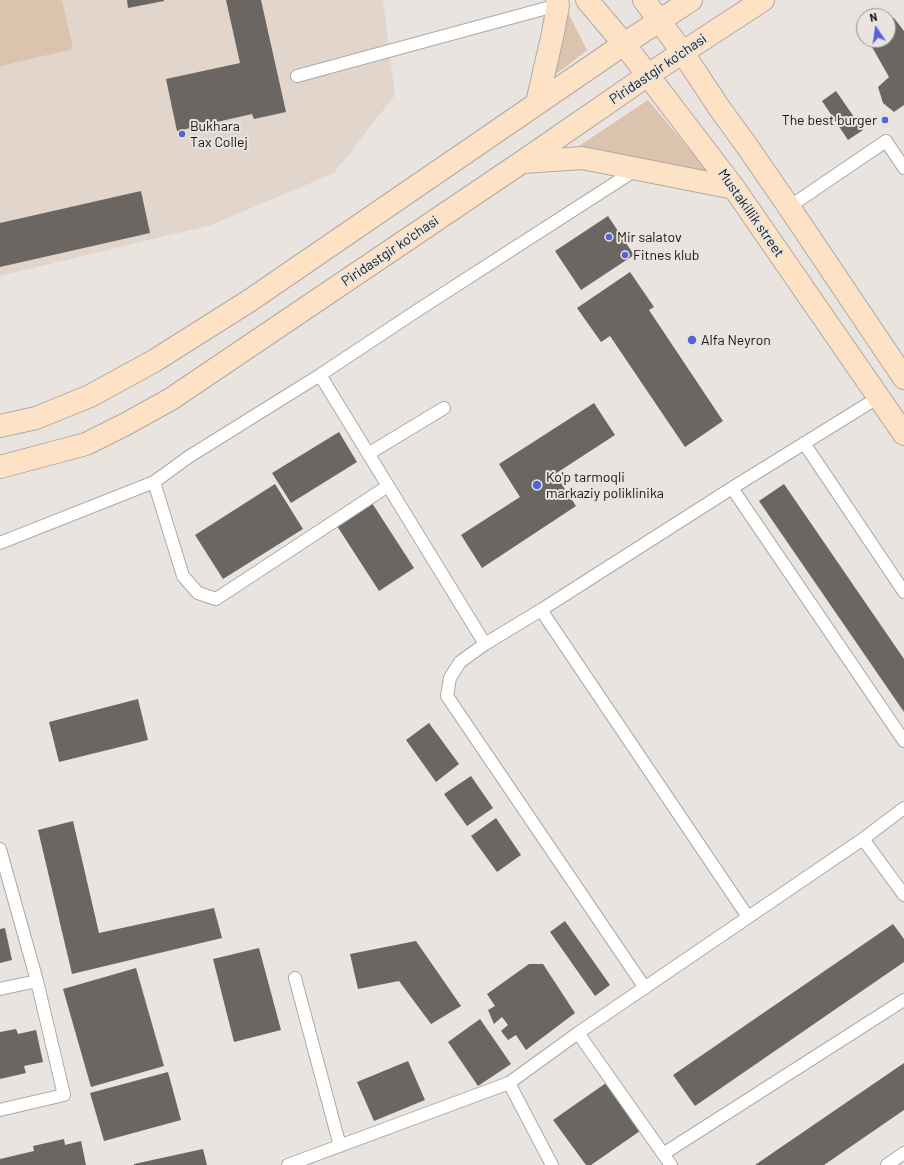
<!DOCTYPE html>
<html>
<head>
<meta charset="utf-8">
<style>
	body { margin:0 }
	#map { position:relative; width:904px; height:1165px; overflow:hidden; background:#e9e4df; font-family:Barlow,sans-serif }
	canvas { display:block }
	.north { position:absolute; left:856px; top:8px; width:40px; height:40px; box-sizing:border-box; background:#e9e4df; border:1px solid #95928e; border-radius:50%; rotate:347deg; font-size:11px; font-weight:700; line-height:16px; text-align:center; color:#181715 }
	.north::after { content:''; display:block; margin:auto; width:14px; height:18px; background:#5364da; clip-path:polygon(50% 0,100% 100%,50% 72%,0 100%) }
</style>
</head>
<body>
<div id="map">
<canvas width="904" height="1165"></canvas>
<div class="north">N</div>
</div>
<script>
const g = document.querySelector('canvas').getContext('2d');
g.lineJoin = 'round';
function fill(path, color) { g.fillStyle = color; g.fill(path, 'evenodd'); }
const poly = rows => new Path2D(rows.map(r => 'M' + r).join(''));
function stroke(path, color, width, dash) { g.strokeStyle = color; g.lineWidth = width; g.lineCap = dash ? 'butt' : 'round'; g.setLineDash(dash || []); g.stroke(path); }
function label(font, color, halo, rows, align = 'center') {
  g.font = font + ' Barlow,sans-serif'; g.lineWidth = 4; g.setLineDash([]); g.textBaseline = 'middle'; g.strokeStyle = halo; g.fillStyle = color; for (const [text, x, y, turn = 0] of rows) {
    g.save(); g.translate(x, y); g.rotate((+turn || 0) * Math.PI / 180); g.textAlign = isNaN(turn) ? turn : align; if (halo) g.strokeText(text, 0, 0); g.fillText(text, 0, 0); g.restore();
  }
}
fill(poly([
	[0,0,383,0,395,95,334,173,211,225,0,276]
]), '#e1d5cc');
fill(poly([
	[0,0,62,0,73,49,0,66],
	[566,9,587,50,555,75,561,42],
	[648,100,711,175,579,146]
]), '#dcc3ad');
fill(poly([
	[127,0,164,0,164,1,128,8],
	[226,0,261,0,286,112,254,119,252,114,177,131,166,79,240,63],
	[894,18,904,31,904,105,894,112,883,103,878,87,889,77,868,40,888,40,888,22],
	[836,91,863,130,848,140,822,101],
	[141,191,150,233,0,267,0,223],
	[608,216,634,255,581,290,555,251],
	[630,272,654,307,649,310,723,421,685,447,610,336,601,342,577,308],
	[594,403,615,435,555,474,576,506,482,568,461,535,520,497,499,464],
	[339,432,357,462,291,503,272,473],
	[275,484,303,529,223,579,195,535],
	[784,484,904,659,904,712,759,501],
	[372,503,414,568,379,591,337,526],
	[138,699,148,740,59,762,49,722],
	[429,723,459,764,436,782,406,740],
	[471,776,493,808,467,826,444,794],
	[496,818,521,855,497,872,471,836],
	[73,821,99,933,214,908,222,938,72,974,38,830],
	[565,921,610,985,595,996,550,932],
	[893,924,904,939,904,962,695,1106,673,1075],
	[5,928,12,960,0,963,0,929],
	[416,941,461,1006,431,1024,399,981,358,989,350,954],
	[259,948,281,1030,234,1042,213,959],
	[529,964,543,964,575,1013,526,1050,516,1035,508,1040,501,1031,508,1025,502,1017,494,1024,488,1010,495,1006,487,994],
	[136,968,164,1066,91,1087,63,989],
	[480,1019,511,1064,478,1086,448,1042],
	[16,1029,18,1034,36,1030,43,1062,24,1066,26,1073,0,1079,0,1032],
	[408,1061,425,1100,374,1121,357,1082],
	[904,1063,904,1110,824,1165,755,1165],
	[168,1072,181,1120,104,1141,90,1093],
	[606,1083,640,1131,591,1165,586,1165,553,1120],
	[64,1139,65,1145,81,1141,86,1165,0,1165,0,1159,34,1151,33,1146],
	[203,1149,207,1165,134,1165,134,1164]
]), '#6b6662');
const service = poly([
	[297,76,558,5],
	[789,207,886,141,904,168],
	[320,375,485,644],
	[804,443,904,592],
	[368,454,444,408],
	[154,482,183,576,198,593,216,599,388,486],
	[732,488,904,741],
	[0,543,154,482,190,456,320,375,418,310,637,169],
	[541,610,748,917],
	[863,839,904,895],
	[0,849,37,981,64,1095,0,1110],
	[295,978,340,1146],
	[645,988,447,696,450,678,460,662,485,644,541,610,732,488,879,397],
	[0,989,37,981],
	[578,1033,671,1165],
	[509,1083,552,1165],
	[663,1154,904,1000],
	[288,1165,509,1083,578,1033,863,839,904,808],
	[887,1165,904,1153]
]);
const secondary = poly([
	[587,0,624,44,734,188,904,434],
	[644,0,683,53,720,109,747,146,789,207,904,378],
	[537,103,553,33,558,5,557,0],
	[523,162,582,158,734,188],
	[0,426,36,418,90,396,154,361,249,301,624,44,691,0],
	[0,467,86,444,126,424,171,399,522,162,648,75,763,0]
]);
stroke(service, '#aea9a5', 14);
stroke(secondary, '#aea9a5', 24);
stroke(service, '#fff', 12);
stroke(secondary, '#fee2c5', 22);
for (const [x, y, r, color] of [
	[885,120,4,"#5364da"],
	[182,134,4,"#5364da"],
	[609,237,4,"#5364da"],
	[625,255,4,"#5364da"],
	[692,340,5,"#5364da"],
	[537,485,5,"#5364da"]
]) { const dot = new Path2D(); dot.arc(x, y, r, 0, 2 * Math.PI); g.fillStyle = color; g.fill(dot); stroke(dot, '#e9e4df', 1.5); }
label('14px', '#181715', '#e9e4df', [
	["Piridastgir ko'chasi",658,69,-34],
	["Mustakillik street",751,213,55],
	["Piridastgir ko'chasi",390,251,-34]
]);
label('14px', '#181715', '#e9e4df', [
	["The best burger",877,120,"right"],
	["Bukhara",190,126],
	["Tax Collej",190,142],
	["Mir salatov",617,237],
	["Fitnes klub",633,255],
	["Alfa Neyron",701,340],
	["Ko'p tarmoqli",546,477],
	["markaziy poliklinika",546,493]
], 'left');
</script>
</body>
</html>
